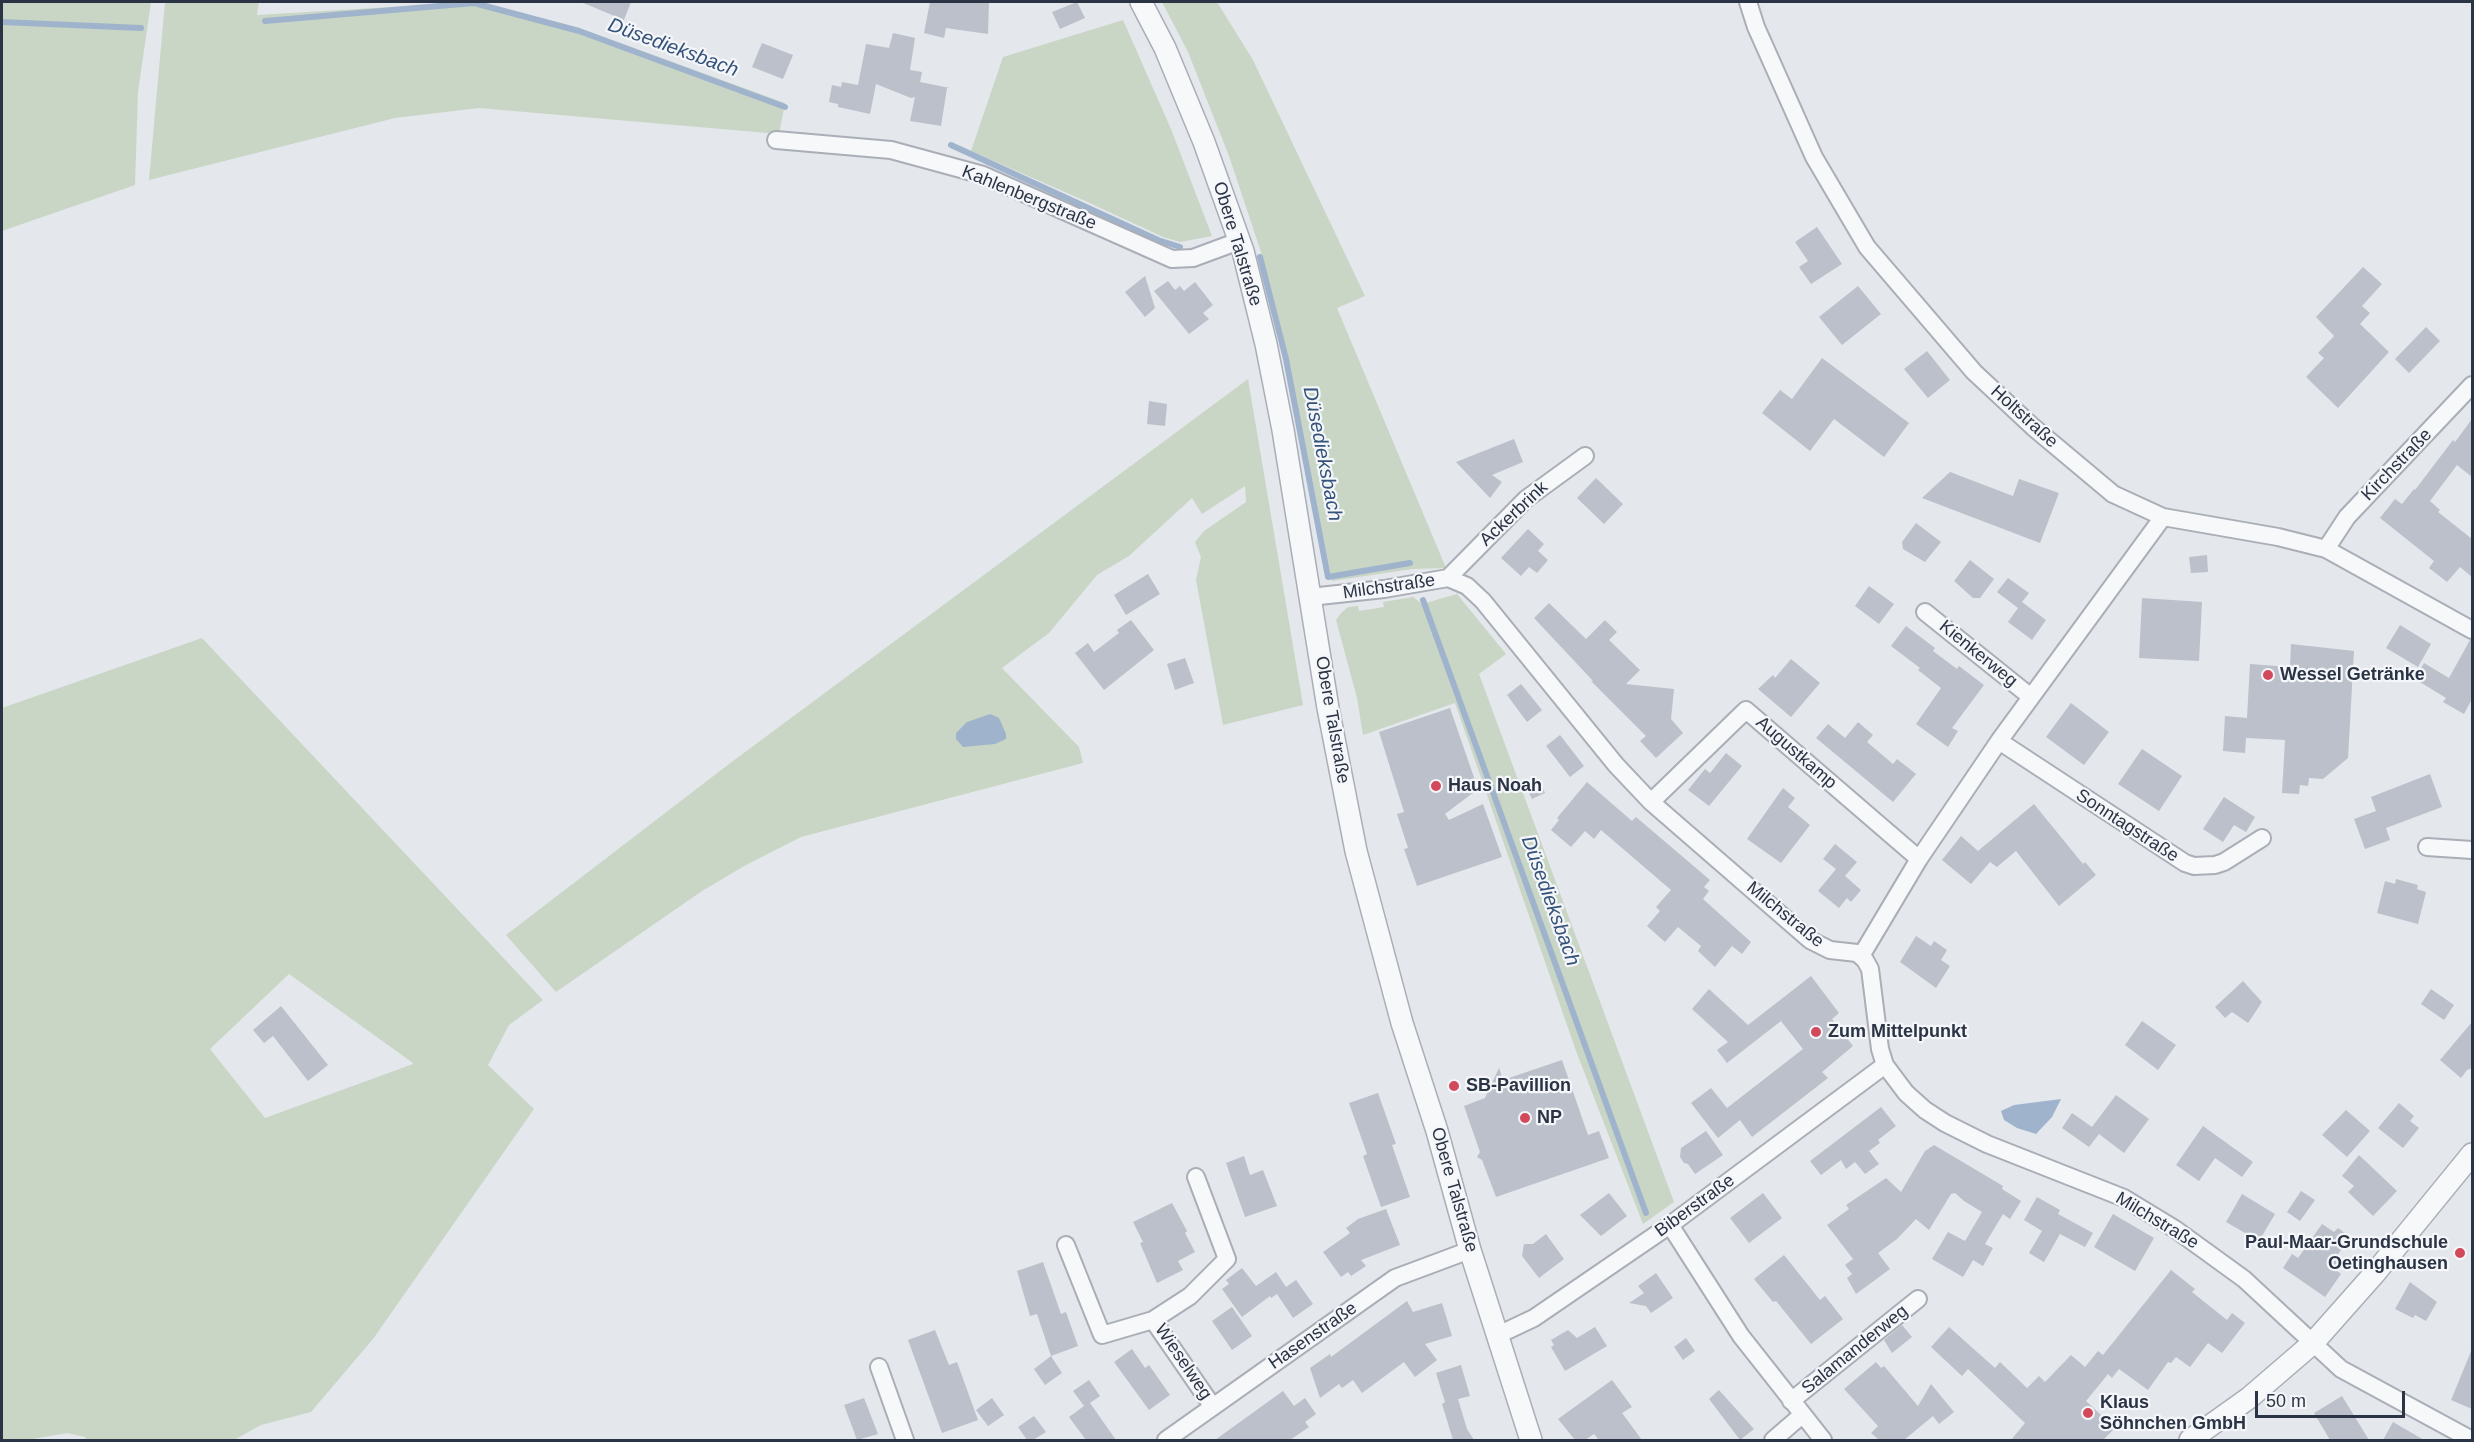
<!DOCTYPE html>
<html>
<head>
<meta charset="utf-8">
<style>
	body { margin:0 }
	#map { position:relative; width:2474px; height:1442px; overflow:hidden; background:#e4e7ec; font-family:Arial,sans-serif }
	canvas { display:block }
	.frame { position:absolute; inset:0; border:3px solid #2b3445; pointer-events:none }
	.scale { position:absolute; left:2255px; top:1391px; width:150px; height:27px; box-sizing:border-box; border:3px solid #2b3445; border-top:0; padding-left:8px; font-size:18px; line-height:21px; white-space:nowrap; color:#2b3445; -webkit-text-stroke:4px #f4f6f9; paint-order:stroke }
</style>
</head>
<body>
<div id="map">
<canvas width="2474" height="1442"></canvas>
<div class="frame"></div>
<div class="scale">50 m</div>
</div>
<script>
const g = document.querySelector('canvas').getContext('2d');
g.lineJoin = 'round';
function fill(path, color) { g.fillStyle = color; g.fill(path, 'evenodd'); }
const poly = rows => new Path2D(rows.map(r => 'M' + r).join(''));
function stroke(path, color, width, dash) { g.strokeStyle = color; g.lineWidth = width; g.lineCap = dash ? 'butt' : 'round'; g.setLineDash(dash || []); g.stroke(path); }
function label(font, color, halo, rows, align = 'center') {
  g.font = font + ' Arial,sans-serif'; g.lineWidth = 4.5; g.setLineDash([]); g.textBaseline = 'middle'; g.strokeStyle = halo; g.fillStyle = color; for (const [text, x, y, turn = 0] of rows) {
    g.save(); g.translate(x, y); g.rotate((+turn || 0) * Math.PI / 180); g.textAlign = isNaN(turn) ? turn : align; if (halo) g.strokeText(text, 0, 0); g.fillText(text, 0, 0); g.restore();
  }
}
fill(poly([
	[2,2,151,2,138,92,135,185,2,231],
	[165,2,259,2,257,15,474,2,582,29,785,103,779,134,479,108,395,118,149,180],
	[1162,2,1217,2,1253,60,1365,296,1337,308,1446,568,1412,569,1332,581,1288,358,1261,252,1229,156,1188,52],
	[1123,20,1171,129,1212,236,1180,242,1163,237,1083,200,971,151,1003,57],
	[1248,379,1303,705,1223,725,1196,580,1201,557,1195,542,1204,531,1246,502,1245,486,1202,514,1192,498,1129,556,1097,575,1049,633,1002,668,1079,747,1083,763,801,837,746,865,702,891,556,992,506,935,729,764],
	[1457,594,1506,654,1479,674,1674,1202,1643,1224,1576,1051,1455,703,1363,735,1357,698,1336,620,1341,613,1348,607,1358,606,1359,611,1384,607,1383,602,1413,597,1422,604],
	[202,638,543,1000,509,1025,488,1065,534,1109,373,1339,311,1412,261,1425,234,1440,87,1440,85,1437,67,1433,27,1440,2,1440,2,708],
	[289,974,413,1063,413,1064,265,1118,210,1049]
]), '#c9d6c5');
fill(poly([
	[990,714,999,718,1006,734,1006,739,995,744,963,747,956,739,956,733,967,722],
	[2061,1099,2052,1117,2036,1134,2017,1128,2004,1120,2001,1111,2014,1105]
]), '#9fb4cc');
stroke(poly([
	[265,21,474,3,579,31,785,107],
	[2,22,141,28],
	[951,145,1158,240,1180,247],
	[1260,257,1286,359,1328,577,1410,563],
	[1423,600,1646,1213]
]), '#9fb4cc', 6);
fill(poly([
	[581,2,631,2,624,20],
	[930,2,989,2,988,34,946,28,944,38,924,33],
	[1077,2,1085,18,1060,29,1052,12],
	[893,33,915,38,910,70,922,72,920,82,950,88,947,88,941,126,910,121,915,97,911,98,876,84,870,114,838,107,838,104,829,102,832,85,841,87,842,82,858,85,866,44,889,48],
	[762,43,793,55,783,79,752,67],
	[1817,227,1842,264,1811,284,1799,267,1808,261,1795,242],
	[2363,267,2382,284,2362,306,2370,313,2360,324,2389,352,2338,408,2306,377,2324,358,2318,353,2334,336,2316,317],
	[1145,276,1155,308,1145,317,1125,292],
	[1168,281,1175,290,1180,286,1184,291,1195,282,1213,305,1203,313,1209,319,1189,334,1154,291],
	[1858,286,1881,314,1842,345,1819,317],
	[2426,327,2440,341,2409,373,2395,359],
	[1927,351,1950,380,1928,398,1904,369],
	[1822,358,1909,423,1884,457,1834,419,1810,451,1762,413,1780,390,1792,399],
	[1149,401,1167,404,1165,426,1147,424],
	[2472,419,2472,477,2457,465,2430,501,2440,510,2438,512,2472,539,2472,577,2460,567,2447,582,2429,568,2434,561,2380,518,2395,499,2402,504,2414,489,2415,490,2453,440,2455,442],
	[1514,439,1523,462,1492,475,1502,482,1490,498,1456,462],
	[1950,472,2013,496,2019,479,2059,493,2040,543,1922,498],
	[1596,478,1623,504,1604,524,1577,498],
	[1916,523,1941,542,1925,562,1903,549,1902,542],
	[1528,529,1544,544,1538,551,1548,560,1537,573,1529,567,1521,576,1501,558],
	[2207,555,2208,572,2191,573,2189,557],
	[1970,560,1994,579,1980,598,1973,598,1954,581],
	[1148,574,1160,594,1126,615,1114,595],
	[2008,578,2029,593,2022,602,2046,620,2032,640,2008,622,2018,608,1997,592],
	[1869,586,1894,604,1879,624,1855,606],
	[2142,598,2202,602,2199,661,2139,658],
	[1549,603,1586,639,1605,620,1617,632,1609,640,1640,670,1626,684,1674,689,1671,719,1683,733,1656,758,1640,741,1646,736,1591,681,1593,681,1534,618],
	[1131,620,1154,650,1104,690,1075,653,1088,643,1094,652,1119,633,1117,630],
	[2400,625,2431,644,2418,667,2386,648],
	[1906,626,1935,648,1933,651,1957,669,1959,666,1984,685,1952,728,1958,731,1948,747,1916,724,1941,688,1918,670,1920,668,1891,646],
	[2470,640,2472,640,2472,699,2464,714,2443,702,2446,698,2415,679,2424,663,2449,678],
	[2291,644,2354,651,2348,758,2323,779,2309,778,2308,786,2300,785,2299,794,2282,793,2285,740,2246,738,2245,753,2223,751,2225,716,2247,718,2250,664,2290,667],
	[1185,658,1194,683,1175,690,1167,664],
	[1791,659,1820,683,1791,717,1758,689,1773,675,1775,678],
	[1521,684,1542,710,1527,722,1507,695],
	[2071,703,2109,732,2084,765,2046,737],
	[1450,708,1478,789,1445,814,1449,820,1483,804,1502,857,1417,886,1404,849,1408,848,1397,814,1404,812,1379,732],
	[1858,722,1873,735,1867,742,1893,764,1897,759,1916,774,1893,802,1816,738,1828,724,1845,738],
	[1560,735,1584,766,1570,777,1546,746],
	[2142,749,2182,776,2159,811,2118,784],
	[1726,753,1742,766,1709,806,1688,790,1705,769,1710,773],
	[2430,774,2442,807,2386,828,2390,840,2365,849,2354,819,2376,811,2371,797],
	[1539,779,1545,793,1532,799,1525,785],
	[1587,782,1632,821,1636,817,1710,880,1704,887,1709,891,1703,899,1751,942,1742,954,1732,946,1715,967,1698,951,1701,946,1678,927,1665,942,1647,926,1660,911,1656,907,1671,890,1601,830,1594,839,1585,831,1571,847,1551,830,1559,820,1557,818],
	[1783,788,1795,798,1788,807,1810,825,1781,863,1747,839],
	[2224,797,2255,817,2246,832,2234,825,2223,842,2203,829],
	[2034,804,2083,864,2085,862,2096,875,2059,906,2016,851,1997,867,1990,862,1971,884,1942,860,1961,836,1978,851],
	[1835,844,1857,862,1845,876,1861,890,1851,902,1847,898,1839,908,1818,891,1836,869,1823,859],
	[2396,879,2418,885,2417,889,2426,892,2418,924,2377,913,2385,881,2395,884],
	[1916,936,1931,946,1934,941,1947,950,1941,960,1950,966,1936,988,1900,962],
	[1811,976,1839,1013,1832,1019,1853,1046,1822,1072,1828,1078,1752,1137,1740,1120,1718,1138,1691,1103,1711,1088,1727,1108,1803,1049,1781,1021,1727,1063,1717,1050,1728,1042,1692,1009,1709,989,1748,1025],
	[2243,981,2262,1002,2248,1023,2232,1012,2225,1018,2215,1007],
	[2431,989,2454,1005,2444,1020,2421,1004],
	[281,1006,328,1065,308,1081,273,1036,264,1043,253,1030],
	[2142,1021,2176,1045,2158,1070,2125,1045],
	[2472,1022,2472,1068,2467,1070,2461,1078,2440,1060],
	[1562,1060,1588,1135,1599,1131,1609,1158,1496,1197,1482,1160,1477,1157,1480,1152,1464,1106,1485,1098,1499,1068,1503,1080],
	[1378,1093,1396,1144,1392,1145,1410,1197,1381,1207,1363,1156,1367,1154,1349,1103],
	[2116,1095,2149,1119,2124,1153,2099,1134,2089,1147,2062,1128,2072,1113,2092,1127],
	[2399,1103,2414,1116,2410,1121,2419,1128,2403,1148,2378,1128],
	[1881,1107,1896,1126,1878,1140,1880,1143,1869,1151,1879,1164,1865,1174,1855,1162,1846,1169,1841,1160,1821,1175,1810,1161],
	[2346,1110,2370,1131,2347,1157,2322,1135],
	[2203,1126,2253,1162,2242,1177,2215,1158,2199,1181,2176,1165],
	[1706,1131,1723,1155,1695,1174,1688,1164,1684,1163,1680,1157,1681,1148],
	[1934,1145,2003,1186,2002,1189,2021,1201,2010,1219,2003,1214,1985,1244,1993,1248,1983,1266,1973,1260,1963,1277,1932,1259,1948,1232,1965,1241,1982,1212,1964,1201,1955,1193,1951,1194,1929,1230,1916,1219,1897,1239,1878,1253,1890,1269,1856,1294,1847,1278,1852,1274,1845,1265,1853,1259,1827,1225,1849,1209,1846,1205,1886,1178,1901,1192,1925,1151],
	[2359,1155,2397,1191,2373,1216,2348,1192,2354,1186,2342,1176],
	[1244,1156,1250,1175,1263,1170,1277,1206,1245,1217,1226,1163],
	[2301,1191,2315,1200,2300,1221,2287,1212],
	[1609,1193,1627,1216,1601,1236,1580,1215],
	[1763,1193,1782,1218,1749,1243,1730,1218],
	[2242,1194,2275,1214,2259,1241,2226,1222],
	[2037,1197,2060,1210,2058,1214,2093,1233,2085,1247,2060,1234,2044,1262,2029,1253,2042,1231,2024,1220],
	[1172,1203,1187,1231,1185,1233,1195,1252,1178,1261,1183,1270,1157,1283,1140,1243,1143,1242,1133,1222],
	[1386,1209,1400,1245,1361,1260,1366,1266,1351,1276,1348,1272,1341,1277,1323,1252,1350,1233,1346,1228,1358,1219],
	[2113,1214,2154,1238,2135,1271,2094,1247],
	[2322,1224,2334,1232,2338,1228,2350,1237,2334,1260,2341,1264,2337,1271,2341,1274,2325,1297,2283,1268,2292,1254,2298,1258],
	[1546,1234,1564,1259,1539,1278,1522,1256,1524,1244,1533,1244],
	[1784,1255,1820,1300,1825,1296,1843,1319,1811,1344,1776,1301,1773,1302,1754,1279],
	[1043,1262,1061,1314,1066,1312,1078,1346,1051,1356,1037,1314,1030,1316,1017,1271],
	[1242,1268,1256,1286,1276,1272,1286,1287,1296,1280,1313,1304,1293,1318,1277,1294,1271,1298,1270,1296,1242,1317,1222,1289,1229,1284,1226,1280],
	[2171,1270,2195,1289,2192,1292,2227,1320,2232,1313,2245,1323,2222,1353,2208,1343,2190,1367,2176,1357,2171,1363,2168,1362,2148,1390,2119,1369,2112,1378,2108,1374,2086,1401,2115,1428,2103,1440,2011,1440,2025,1423,1968,1369,1962,1376,1931,1347,1949,1327,1995,1368,2000,1362,2027,1388,2039,1376,2045,1382,2071,1355,2085,1367,2098,1351,2103,1355],
	[1656,1273,1673,1298,1651,1313,1646,1306,1629,1303,1644,1293,1638,1286],
	[2410,1282,2437,1302,2426,1321,2415,1315,2413,1318,2395,1309],
	[1407,1301,1413,1312,1442,1303,1452,1336,1425,1344,1437,1360,1415,1377,1404,1362,1362,1393,1353,1380,1342,1388,1339,1384,1320,1398,1310,1368,1330,1354,1331,1357],
	[1232,1307,1252,1336,1232,1350,1212,1321],
	[1902,1325,1912,1337,1892,1353,1884,1340],
	[1595,1327,1607,1346,1565,1371,1551,1347,1554,1345,1551,1340,1568,1330,1577,1338],
	[935,1330,949,1365,957,1362,978,1420,942,1433,908,1340],
	[1686,1338,1695,1351,1683,1360,1674,1347],
	[1132,1349,1145,1368,1149,1365,1170,1395,1149,1410,1114,1362],
	[2472,1349,2472,1409,2451,1400],
	[1051,1356,1062,1373,1045,1385,1034,1369],
	[1876,1362,1881,1368,1884,1366,1918,1406,1931,1384,1954,1412,1939,1424,1933,1416,1904,1440,1879,1440,1871,1433,1878,1426,1844,1389],
	[1461,1365,1470,1396,1458,1399,1467,1429,1474,1440,1453,1440,1442,1404,1445,1402,1436,1373],
	[1089,1380,1100,1396,1090,1403,1116,1440,1086,1440,1069,1417,1084,1406,1073,1391],
	[1612,1380,1632,1407,1622,1413,1642,1440,1599,1440,1594,1434,1585,1440,1575,1440,1558,1419],
	[1719,1390,1754,1429,1740,1440,1709,1399],
	[1283,1391,1294,1406,1305,1398,1316,1414,1305,1422,1309,1427,1290,1440,1215,1440],
	[2342,1396,2369,1440,2330,1440,2314,1413],
	[864,1398,878,1434,857,1440,844,1405],
	[992,1398,1004,1415,988,1426,976,1410],
	[1034,1416,1046,1432,1033,1440,1027,1440,1018,1427],
	[2393,1422,2424,1440,2383,1440]
]), '#bbc0ca');
const minor = poly([
	[1748,2,1756,27,1814,157,1867,247,1974,372,2033,427,2113,494,2163,517,2278,537,2326,549,2472,630],
	[776,140,891,150,983,175,1172,259,1193,258,1239,241],
	[2326,549,2347,517,2472,385],
	[1448,578,1526,499,1585,456],
	[1310,597,1384,589,1448,578,1467,586,1483,601,1616,765,1651,802,1810,940,1830,950,1857,953,1865,960,1870,969,1880,1049,1885,1065,1906,1093,1925,1110,1945,1123,1987,1144,2124,1198,2175,1229,2244,1279,2341,1369,2472,1440],
	[1925,612,2031,697],
	[1999,741,2185,863,2194,866,2215,865,2224,862,2262,838],
	[1651,802,1746,710,1919,859],
	[2427,847,2472,850],
	[1861,956,1919,859,1999,741,2163,517],
	[1670,1225,1741,1336,1823,1440],
	[1066,1245,1102,1335,1153,1320,1190,1296,1227,1259,1196,1177],
	[1153,1320,1213,1407],
	[1498,1335,1534,1318,1670,1225,1885,1065],
	[879,1367,905,1440],
	[1791,1401,1918,1299],
	[1166,1440,1395,1278,1470,1250],
	[1773,1440,1802,1415]
]);
const tertiary = poly([
	[1141,2,1165,48,1204,142,1243,251,1266,344,1283,430,1328,708,1356,851,1402,1023,1437,1131,1470,1250,1531,1440],
	[2190,1440,2249,1398,2313,1343,2375,1273,2472,1154]
]);
stroke(minor, '#a9aeb7', 20);
stroke(tertiary, '#a9aeb7', 24);
stroke(minor, '#f7f8fa', 16);
stroke(tertiary, '#f7f8fa', 21);
for (const [x, y, r, color] of [
	[2268,675,6,"#d1495b"],
	[1436,786,6,"#d1495b"],
	[1816,1032,6,"#d1495b"],
	[1454,1086,6,"#d1495b"],
	[1525,1118,6,"#d1495b"],
	[2460,1253,6,"#d1495b"],
	[2088,1413,6,"#d1495b"]
]) { const dot = new Path2D(); dot.arc(x, y, r, 0, 2 * Math.PI); g.fillStyle = color; g.fill(dot); stroke(dot, '#f4f6f9', 2); }
label('18px', '#2b3445', '#f4f6f9', [
	["Kahlenbergstraße",1029,198,22],
	["Obere Talstraße",1237,244,73],
	["Holtstraße",2024,417,42],
	["Kirchstraße",2397,465,-46],
	["Ackerbrink",1514,514,-43],
	["Milchstraße",1389,587,-8],
	["Kienkerweg",1978,654,39],
	["Obere Talstraße",1332,720,80],
	["Augustkamp",1796,753,41],
	["Sonntagstraße",2127,826,33],
	["Milchstraße",1785,915,39],
	["Obere Talstraße",1454,1190,74],
	["Biberstraße",1695,1206,-36],
	["Milchstraße",2157,1221,31],
	["Hasenstraße",1313,1336,-35],
	["Salamanderweg",1855,1350,-39],
	["Wieselweg",1183,1362,56]
]);
label('bold 18px', '#2b3445', '#f4f6f9', [
	["Wessel Getränke",2280,675],
	["Haus Noah",1448,786],
	["Zum Mittelpunkt",1828,1032],
	["SB-Pavillion",1466,1086],
	["NP",1537,1118],
	["Paul-Maar-Grundschule",2448,1243,"right"],
	["Oetinghausen",2448,1264,"right"],
	["Klaus",2100,1403],
	["Söhnchen GmbH",2100,1424]
], 'left');
label('italic 20px', '#34527a', '#f4f6f9', [
	["Düsedieksbach",673,48,20],
	["Düsedieksbach",1322,454,79],
	["Düsedieksbach",1550,901,70]
]);
</script>
</body>
</html>
